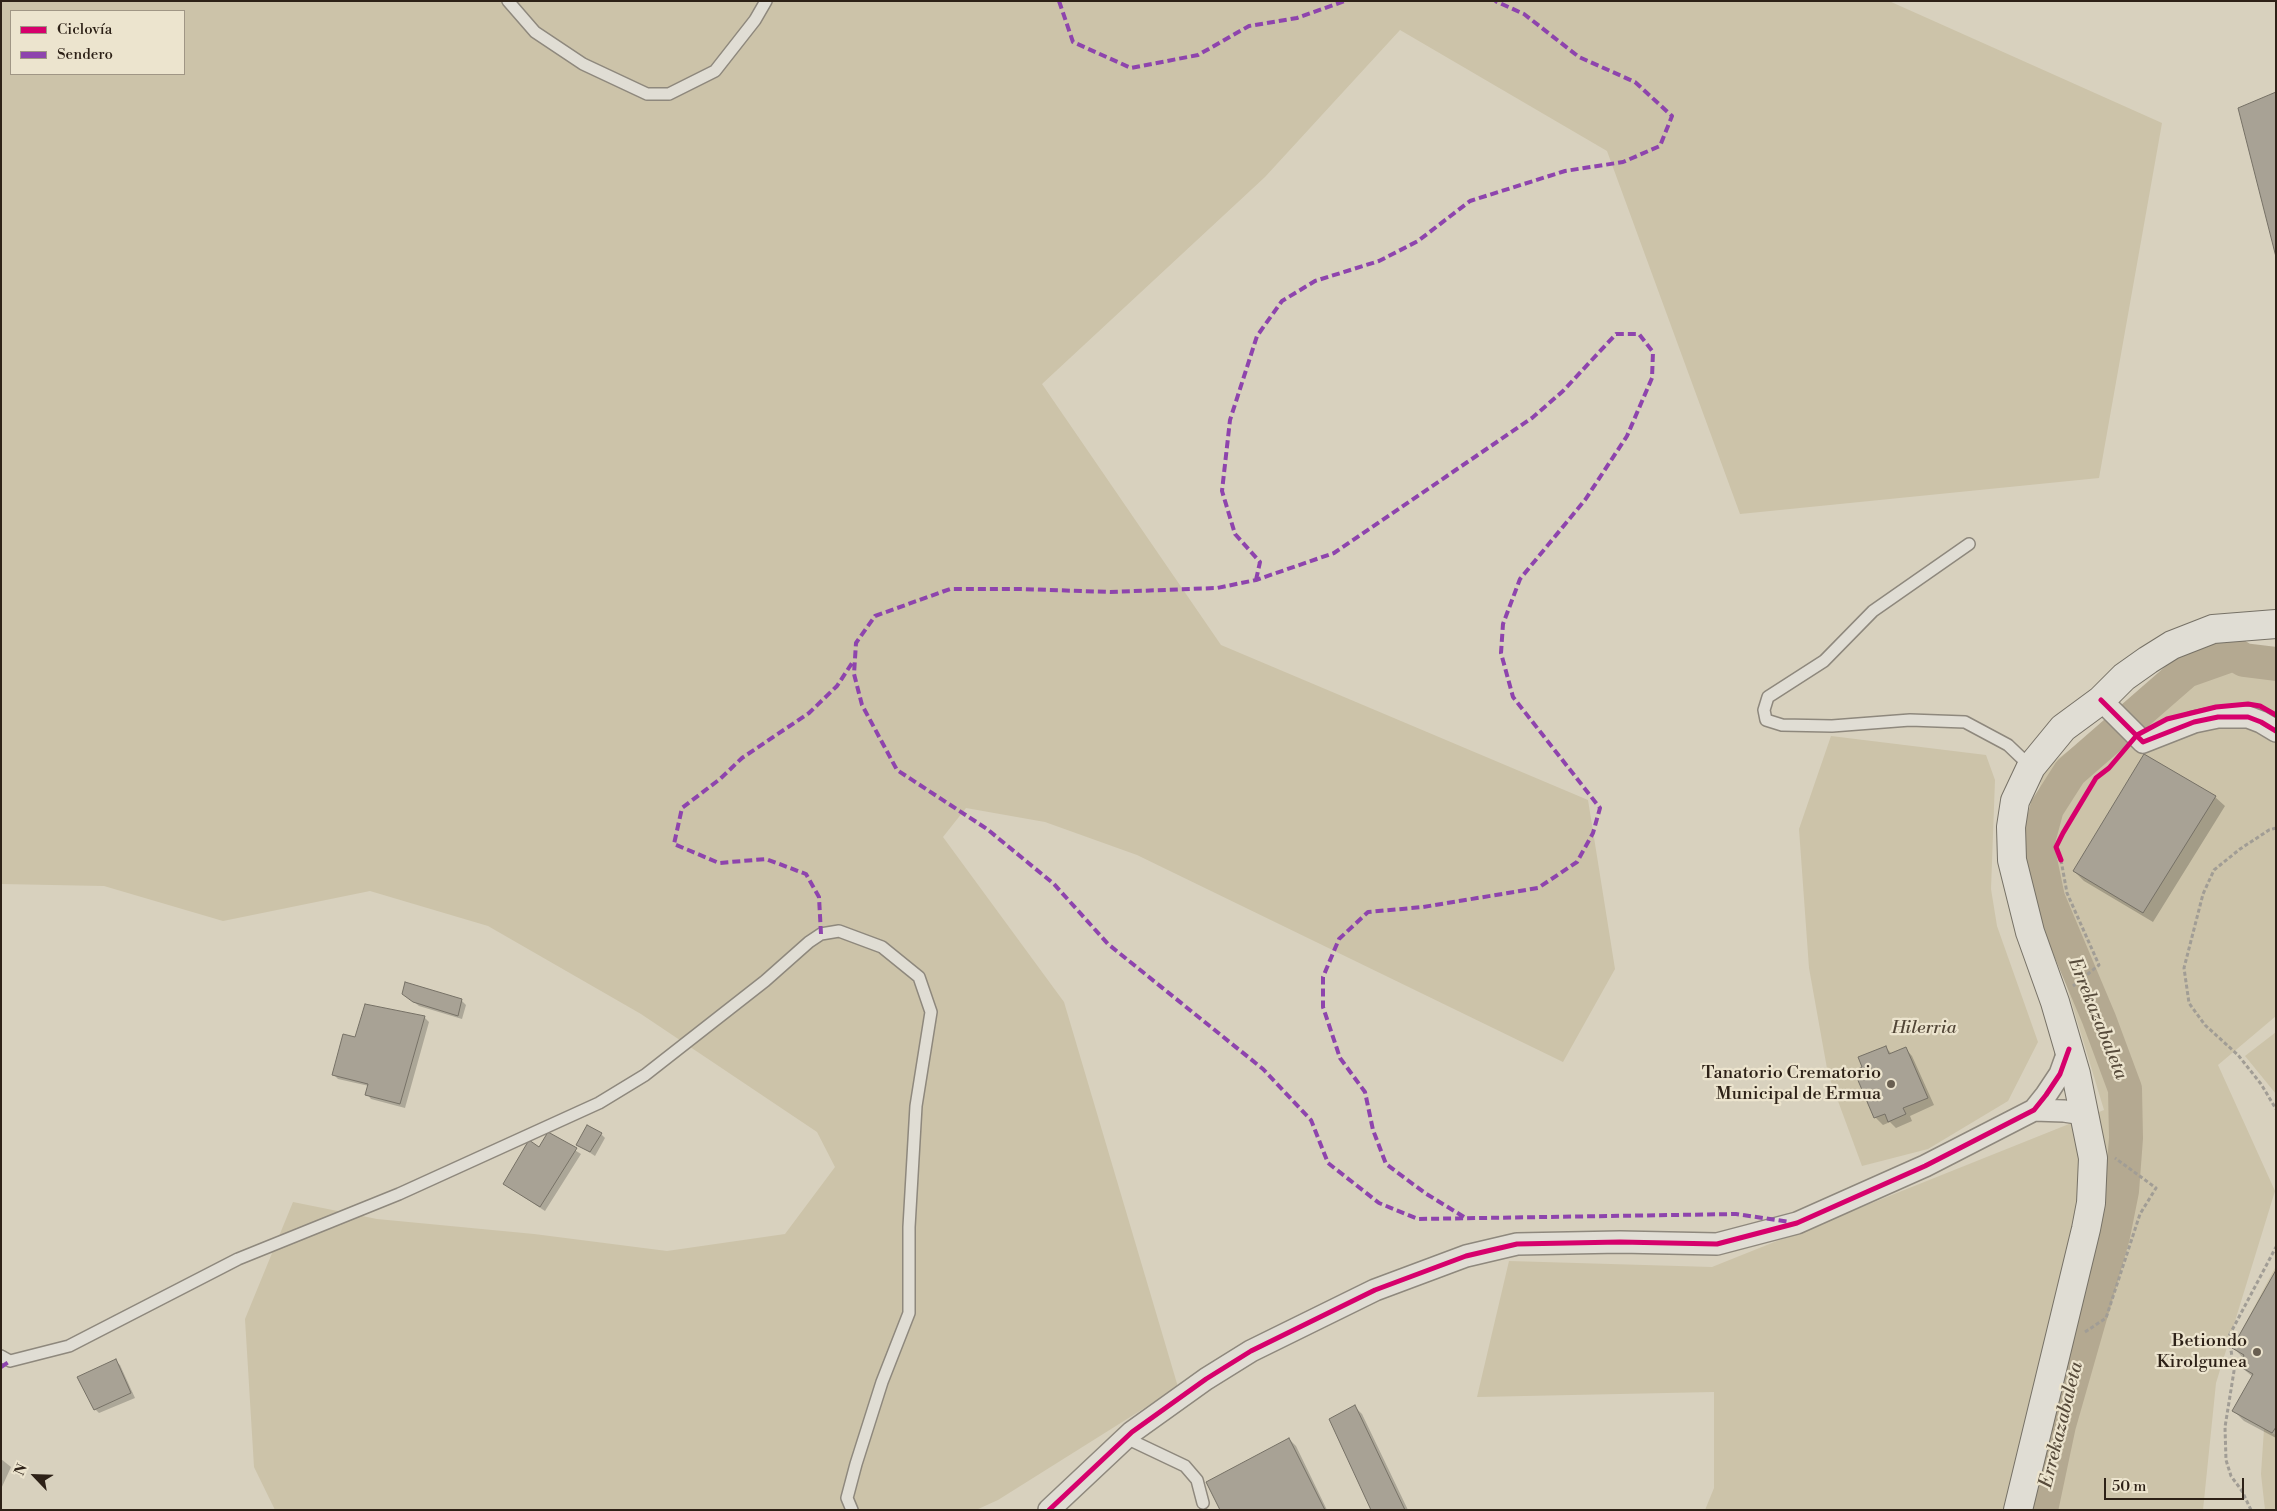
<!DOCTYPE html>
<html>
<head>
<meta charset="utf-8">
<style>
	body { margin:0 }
	#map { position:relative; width:2277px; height:1511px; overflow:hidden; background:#d8d1be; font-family:"Libre Bodoni",serif }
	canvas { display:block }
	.frame { position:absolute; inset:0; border:2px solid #2d2117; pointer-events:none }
	.legend { position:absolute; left:10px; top:10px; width:175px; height:65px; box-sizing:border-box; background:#ece4ce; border:1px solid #a09685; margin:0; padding:6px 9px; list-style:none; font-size:15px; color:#2d2117 }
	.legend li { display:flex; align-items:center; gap:10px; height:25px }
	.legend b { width:25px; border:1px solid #a09685 }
	.north { position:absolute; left:10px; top:1451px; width:50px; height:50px; -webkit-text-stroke:4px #ece4ce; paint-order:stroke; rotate:294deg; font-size:14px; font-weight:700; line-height:20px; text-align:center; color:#2d2117 }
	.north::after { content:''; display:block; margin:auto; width:18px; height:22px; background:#2d2117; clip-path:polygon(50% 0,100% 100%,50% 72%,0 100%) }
	.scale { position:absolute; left:2104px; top:1478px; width:140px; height:22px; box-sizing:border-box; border:2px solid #2d2117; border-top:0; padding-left:6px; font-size:15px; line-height:18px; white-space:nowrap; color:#2d2117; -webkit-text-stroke:4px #ece4ce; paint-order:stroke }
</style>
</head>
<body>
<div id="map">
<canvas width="2277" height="1511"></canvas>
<div class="frame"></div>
<ul class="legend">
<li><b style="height:6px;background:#d6006c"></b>Ciclovía</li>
<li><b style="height:6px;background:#8e44ad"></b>Sendero</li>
</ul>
<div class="north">N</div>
<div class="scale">50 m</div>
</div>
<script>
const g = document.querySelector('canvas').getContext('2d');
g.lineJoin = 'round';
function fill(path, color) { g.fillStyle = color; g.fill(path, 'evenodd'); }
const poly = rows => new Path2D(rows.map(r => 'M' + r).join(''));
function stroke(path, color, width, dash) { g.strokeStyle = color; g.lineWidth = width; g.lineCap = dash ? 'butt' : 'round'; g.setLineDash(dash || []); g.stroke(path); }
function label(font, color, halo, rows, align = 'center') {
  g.font = font + ' "Libre Bodoni",serif'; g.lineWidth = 4.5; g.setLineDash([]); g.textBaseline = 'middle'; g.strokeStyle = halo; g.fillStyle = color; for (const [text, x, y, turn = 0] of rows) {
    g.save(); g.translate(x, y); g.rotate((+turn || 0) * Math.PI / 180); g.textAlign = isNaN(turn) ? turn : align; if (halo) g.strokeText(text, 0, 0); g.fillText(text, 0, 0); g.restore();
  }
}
fill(poly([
	[1,1,1889,1,2162,123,2099,478,1740,514,1607,151,1400,30,1265,177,1042,384,1221,645,1588,800,1615,969,1563,1062,1137,855,1045,822,966,808,943,837,1064,1002,1178,1387,998,1500,976,1510,275,1510,254,1467,245,1319,293,1202,377,1219,534,1234,667,1251,785,1234,835,1167,817,1132,641,1014,488,926,370,891,223,921,104,886,1,884],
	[11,11,184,11,184,74,11,74],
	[2219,640,2276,650,2276,1016,2218,1065,2275,1191,2216,1383,2203,1510,1705,1510,1714,1488,1714,1392,1477,1397,1509,1261,1712,1267,2104,1110,2038,891,2022,848,2045,768],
	[1831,736,1986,755,1995,780,1991,889,1997,926,2038,1042,2008,1101,1928,1149,1862,1166,1828,1074,1809,968,1799,829],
	[2276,1032,2276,1094,2245,1056],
	[2276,1266,2276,1427,2272,1433,2276,1435,2276,1510,2265,1510,2261,1474,2264,1429,2232,1411,2253,1374,2239,1366,2244,1355,2232,1348]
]), '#ccc3a9');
fill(poly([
	[2215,797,2225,806,2153,922,2084,881,2074,871],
	[409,998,461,1000,466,1005,462,1019,419,1006],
	[424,1017,429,1022,405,1108,371,1099,367,1094,369,1086,338,1079,334,1075,355,1038],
	[1885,1047,1892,1054,1905,1048,1912,1056,1934,1105,1910,1116,1912,1121,1896,1128,1890,1122,1883,1125,1876,1118,1856,1071,1864,1068],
	[549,1134,581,1154,545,1211,504,1184,540,1148],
	[601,1134,605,1138,595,1156,577,1144],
	[2276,1272,2276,1438,2244,1421,2234,1411,2253,1377,2240,1366,2243,1358,2234,1348],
	[115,1361,120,1365,135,1398,99,1413,95,1409],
	[1355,1407,1362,1414,1408,1510,1373,1510],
	[1289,1439,1296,1446,1327,1510,1222,1510],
	[1,1459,11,1467,1,1489]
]), '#0003');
stroke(poly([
	[2041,1510,2059,1425,2113,1236,2122,1191,2126,1138,2125,1089,2099,1019,2048,898,2037,845,2047,808,2070,772,2186,671,2234,654,2244,660,2276,664]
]), '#b4a991', 34);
const building = poly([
	[2276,92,2276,257,2238,108,2276,92],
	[2144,754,2216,796,2143,913,2073,871,2144,754],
	[405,982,462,999,458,1016,413,1002,402,994,405,982],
	[365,1004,425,1016,400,1104,365,1095,368,1084,332,1075,343,1034,355,1037,365,1004],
	[1886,1046,1889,1054,1906,1047,1928,1098,1903,1108,1906,1114,1888,1122,1885,1114,1874,1118,1854,1071,1862,1067,1858,1057,1886,1046],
	[587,1125,602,1133,590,1152,576,1145,587,1125],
	[548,1132,577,1148,540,1207,503,1184,529,1140,539,1147,548,1132],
	[2276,1270,2276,1427,2272,1433,2232,1411,2253,1374,2239,1366,2244,1355,2232,1348,2276,1270],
	[116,1359,131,1393,94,1410,77,1377,116,1359],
	[1355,1405,1405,1510,1371,1510,1329,1419,1355,1405],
	[1289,1438,1325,1510,1220,1510,1206,1482,1289,1438]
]);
fill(building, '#a8a295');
stroke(building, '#767166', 1);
const service = poly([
	[508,1,535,32,583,64,647,94,669,94,715,71,755,20,766,1],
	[1969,544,1873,611,1824,661,1768,697,1764,710,1766,720,1782,725,1832,726,1910,720,1965,722,2008,745,2031,767],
	[1,1356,10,1361,69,1346,238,1259,399,1194,599,1103,645,1075,765,981,809,942,821,934,839,931,882,947,919,977,931,1012,916,1106,909,1227,909,1313,882,1382,856,1464,847,1498,852,1510],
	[1126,1438,1185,1466,1197,1480,1203,1503]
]);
const minor = poly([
	[2101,700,2143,742,2194,722,2218,717,2248,717,2261,722,2276,731],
	[2034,1110,2064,1111,2077,1113,2086,1118],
	[1049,1510,1132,1432,1206,1379,1251,1351,1375,1290,1466,1256,1517,1244,1620,1242,1717,1244,1797,1223,1925,1166,2034,1110,2046,1095,2060,1074,2069,1049]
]);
const secondary = poly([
	[2018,1510,2086,1229,2091,1203,2093,1158,2076,1074,2055,1002,2030,932,2012,860,2011,827,2015,801,2031,767,2063,728,2101,700,2124,677,2148,660,2172,645,2213,629,2276,624]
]);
stroke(service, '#8e887d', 14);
stroke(minor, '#8e887d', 24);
stroke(secondary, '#767166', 30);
stroke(poly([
	[2276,828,2269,830,2240,849,2214,870,2203,894,2184,968,2189,1003,2205,1025,2238,1055,2261,1084,2276,1109],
	[2061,860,2067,893,2099,965,2073,986],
	[2085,1332,2106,1318,2140,1214,2156,1188,2115,1158],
	[2251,1510,2242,1491,2231,1476,2226,1460,2225,1427,2234,1371,2229,1336,2276,1247]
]), '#a19d95', 3, [4, 2.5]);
stroke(service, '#e0ddd4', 11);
stroke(minor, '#e0ddd4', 21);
stroke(secondary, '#e0ddd4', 28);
stroke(poly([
	[1059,1,1073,42,1131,68,1198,55,1249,26,1297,18,1345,1],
	[1256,580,1260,562,1235,534,1222,491,1230,420,1257,336,1282,301,1315,281,1379,261,1418,241,1470,201,1565,171,1623,162,1660,146,1672,116,1635,82,1579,57,1524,14,1495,1],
	[821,934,819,897,806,874,766,859,719,863,674,844,682,808,720,779,742,758,809,713,837,686,854,660],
	[1464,1217,1425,1193,1386,1164,1373,1130,1365,1092,1340,1058,1323,1007,1323,977,1339,939,1368,912,1423,907,1538,888,1577,862,1593,833,1600,808,1513,697,1501,653,1503,624,1520,579,1585,500,1627,436,1652,378,1653,352,1639,334,1616,334,1563,391,1532,418,1334,553,1256,580,1217,588,1110,592,1022,589,950,589,875,616,856,643,854,674,862,705,897,770,987,829,1054,884,1108,944,1263,1069,1311,1120,1328,1163,1379,1203,1418,1219,1736,1214,1790,1222],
	[1,1367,10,1361]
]), '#8e44ad', 4, [8, 4]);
stroke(poly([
	[2101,700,2143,742,2194,722,2218,717,2248,717,2261,722,2276,731],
	[2061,860,2056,847,2063,833,2096,778,2109,768,2137,735,2167,719,2216,707,2248,704,2260,706,2276,715],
	[1049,1510,1132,1432,1206,1379,1251,1351,1375,1290,1466,1256,1517,1244,1620,1242,1717,1244,1797,1223,1925,1166,2034,1110,2046,1095,2060,1074,2069,1049]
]), '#d6006c', 5);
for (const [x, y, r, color] of [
	[1891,1084,5,"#695f51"],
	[2257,1352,5,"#695f51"]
]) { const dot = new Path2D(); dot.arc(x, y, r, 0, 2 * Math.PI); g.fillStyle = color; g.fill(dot); stroke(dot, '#ece4ce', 2); }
label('italic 18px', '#524637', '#ece4ce', [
	["Hilerria",1924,1029]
]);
label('18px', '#2d2117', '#ece4ce', [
	["Tanatorio Crematorio",1881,1074],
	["Municipal de Ermua",1881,1095],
	["Betiondo",2247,1342],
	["Kirolgunea",2247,1363]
], 'right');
label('italic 19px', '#574b3b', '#ece4ce', [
	["Errekazabaleta",2097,1019,68],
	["Errekazabaleta",2062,1425,-76]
]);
</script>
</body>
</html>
